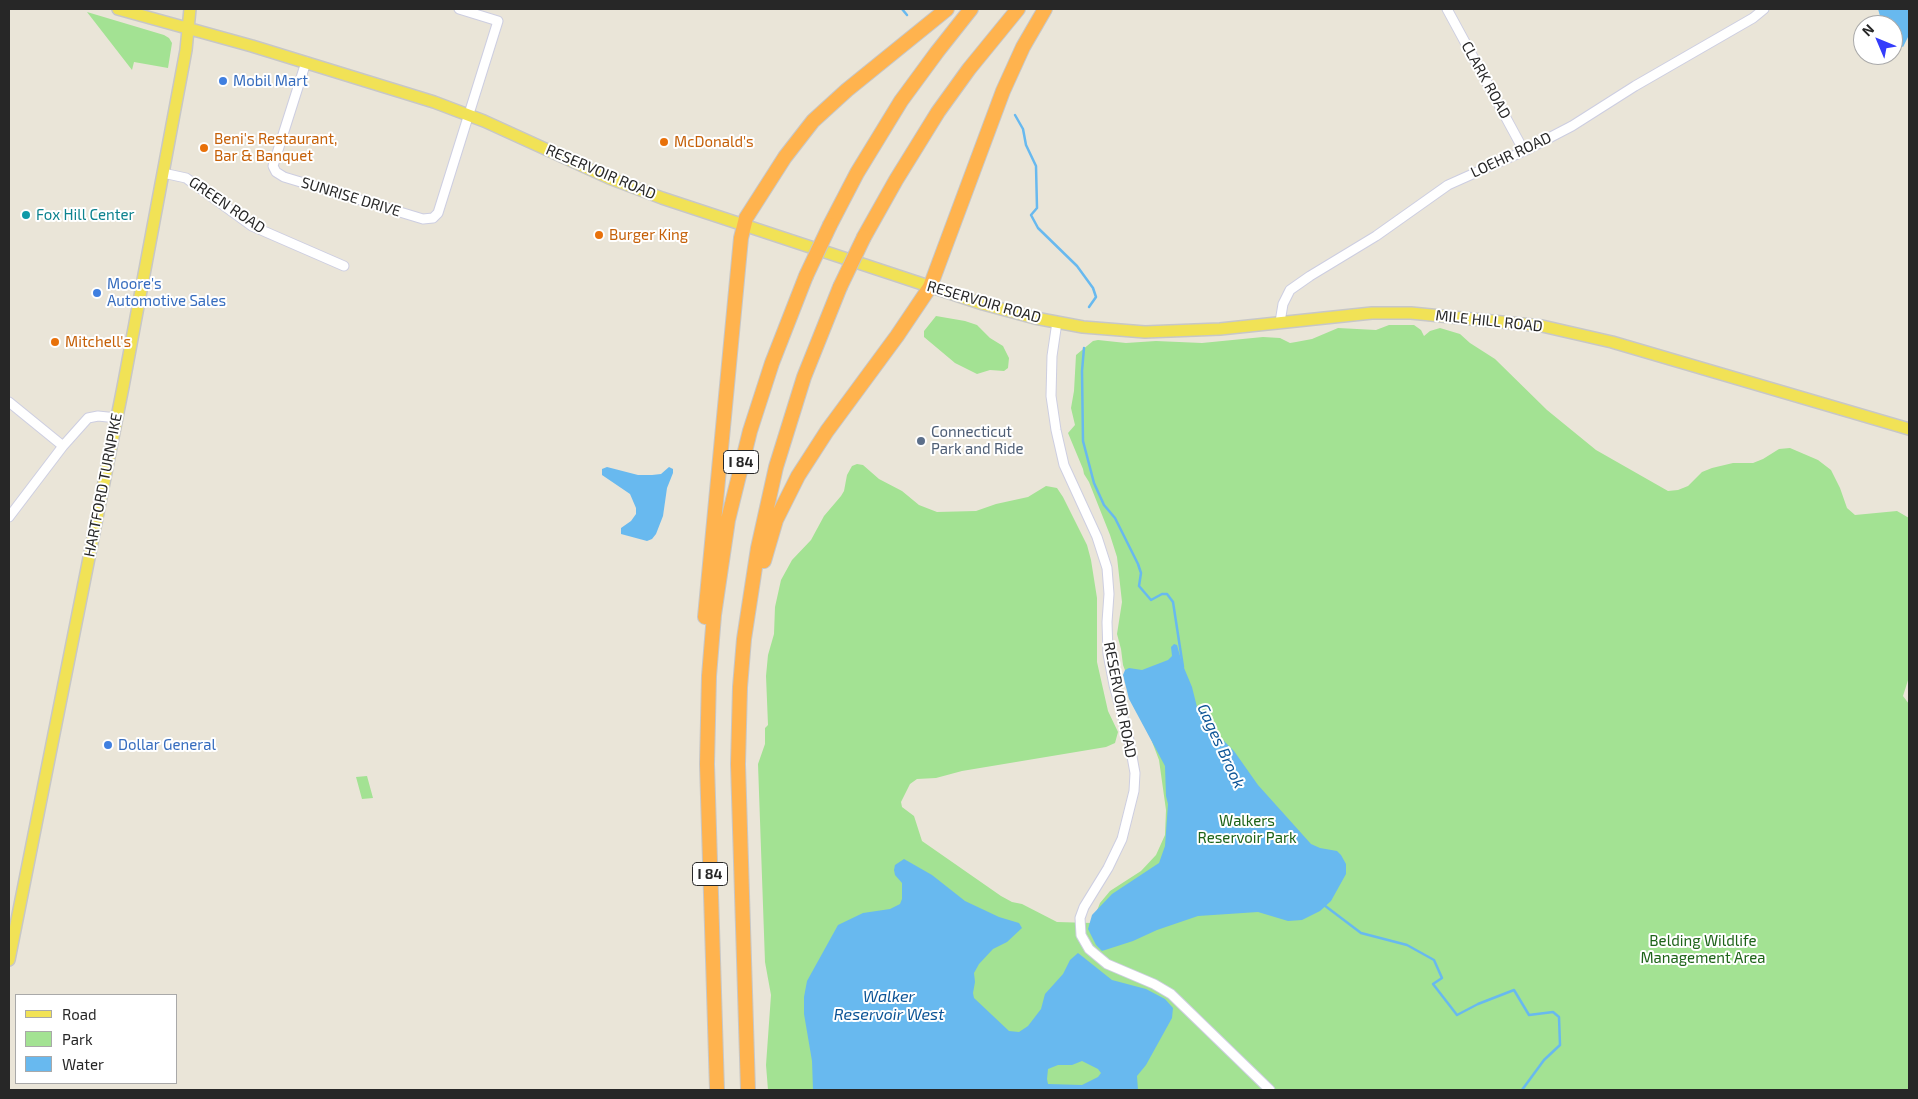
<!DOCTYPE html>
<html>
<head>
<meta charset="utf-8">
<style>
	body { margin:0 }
	#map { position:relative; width:1918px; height:1099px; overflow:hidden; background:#eae5d8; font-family:"Exo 2",sans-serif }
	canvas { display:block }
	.frame { position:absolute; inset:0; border:10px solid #272727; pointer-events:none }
	.legend { position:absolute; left:15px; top:994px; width:162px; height:90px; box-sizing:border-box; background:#fff; border:1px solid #a9a9a9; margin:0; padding:6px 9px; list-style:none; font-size:15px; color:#272727 }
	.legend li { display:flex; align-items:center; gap:10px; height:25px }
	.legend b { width:25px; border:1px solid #a9a9a9 }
	.north { position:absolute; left:1853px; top:15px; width:50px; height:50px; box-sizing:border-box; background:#fff; border:1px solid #a9a9a9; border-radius:50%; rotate:315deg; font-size:14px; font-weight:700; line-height:20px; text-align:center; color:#272727 }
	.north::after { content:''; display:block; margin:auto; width:18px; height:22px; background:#343dfb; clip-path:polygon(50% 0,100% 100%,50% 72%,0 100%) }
</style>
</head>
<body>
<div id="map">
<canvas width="1918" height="1099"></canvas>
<div class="frame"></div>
<ul class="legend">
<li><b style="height:6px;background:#f1e256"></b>Road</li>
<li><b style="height:14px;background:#a3e293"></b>Park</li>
<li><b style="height:14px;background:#68b9ef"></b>Water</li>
</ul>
<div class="north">N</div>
</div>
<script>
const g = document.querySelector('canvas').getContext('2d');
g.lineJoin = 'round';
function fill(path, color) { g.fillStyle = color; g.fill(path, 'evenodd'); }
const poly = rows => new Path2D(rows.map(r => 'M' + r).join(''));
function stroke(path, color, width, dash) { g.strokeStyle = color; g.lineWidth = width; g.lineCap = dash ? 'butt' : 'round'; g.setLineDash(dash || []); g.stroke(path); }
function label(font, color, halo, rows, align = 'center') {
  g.font = font + ' "Exo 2",sans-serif'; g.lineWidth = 4; g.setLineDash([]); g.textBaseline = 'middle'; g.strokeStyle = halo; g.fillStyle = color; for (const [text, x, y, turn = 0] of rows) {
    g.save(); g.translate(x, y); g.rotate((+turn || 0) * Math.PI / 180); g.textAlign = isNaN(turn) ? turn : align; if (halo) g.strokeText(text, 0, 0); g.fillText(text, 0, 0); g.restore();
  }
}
fill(poly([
	[87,12,164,35,169,38,172,43,168,68,134,62,132,70],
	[936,316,965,321,977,325,990,338,1003,346,1009,358,1008,368,1004,371,990,370,977,374,955,363,924,337,924,331],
	[1389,325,1414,325,1421,330,1424,336,1430,331,1440,328,1460,334,1470,343,1495,359,1547,410,1596,450,1668,491,1678,490,1688,486,1702,472,1712,468,1733,463,1753,463,1763,459,1779,449,1790,448,1818,460,1831,470,1840,488,1847,508,1855,515,1897,511,1909,518,1908,660,1909,677,1903,696,1909,704,1909,1090,768,1090,766,1065,771,995,765,962,758,764,765,744,765,728,768,725,766,676,768,655,774,634,775,607,781,580,792,560,811,540,824,516,841,496,844,491,847,475,852,466,857,464,863,465,879,479,902,491,919,505,937,512,976,511,996,504,1028,497,1046,486,1057,488,1063,497,1087,545,1091,560,1097,598,1097,662,1108,711,1118,732,1115,743,1106,747,962,771,936,778,917,779,910,784,901,802,902,807,914,816,922,841,1001,896,1012,902,1022,904,1057,922,1092,923,1100,903,1110,891,1141,871,1156,855,1165,835,1166,810,1159,760,1123,665,1121,649,1117,634,1122,602,1117,557,1110,535,1089,482,1084,474,1083,469,1068,433,1075,425,1071,408,1074,391,1076,355,1093,341,1098,340,1126,343,1156,341,1202,343,1263,337,1280,338,1290,343,1296,342,1312,339,1338,328,1376,330],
	[367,776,373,798,362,799,356,777]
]), '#a3e293');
fill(poly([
	[1878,9,1909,9,1909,35,1903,47,1893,41,1893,25,1884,25,1880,16],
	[607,467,638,475,652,475,661,474,669,467,673,469,673,473,667,488,663,516,656,534,652,539,647,541,621,534,621,528,631,521,636,514,636,508,630,494,602,475,602,469],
	[1174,644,1177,645,1182,663,1192,687,1197,707,1211,728,1234,751,1258,785,1311,844,1320,848,1337,851,1341,855,1346,864,1346,874,1331,901,1320,911,1302,920,1288,921,1258,912,1198,916,1157,930,1133,941,1102,951,1096,945,1088,929,1092,915,1112,894,1159,863,1165,846,1168,804,1166,796,1165,766,1129,699,1123,675,1125,670,1129,668,1142,670,1168,660,1172,656,1171,647],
	[904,859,932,875,965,901,999,917,1019,923,1022,928,1007,942,993,949,979,964,974,973,975,982,973,993,974,998,1009,1031,1019,1032,1028,1026,1041,1009,1045,994,1063,974,1070,960,1078,953,1112,980,1146,989,1165,999,1173,1008,1172,1018,1146,1065,1137,1076,1138,1090,813,1090,812,1061,804,1014,804,997,807,981,838,925,863,913,890,909,900,904,902,899,902,883,895,875,894,870,895,865],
	[1082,1061,1098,1069,1101,1073,1098,1077,1082,1085,1048,1084,1047,1079,1048,1069,1058,1065,1072,1065]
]), '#68b9ef');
stroke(poly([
	[902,9,907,15],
	[1015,115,1023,129,1026,145,1036,166,1037,208,1031,215,1038,228,1077,266,1093,288,1096,297,1089,307],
	[1084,348,1082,371,1083,441,1094,483,1104,505,1115,518,1138,564,1141,573,1139,586,1151,600,1162,594,1167,594,1173,602,1183,667],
	[1324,905,1361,933,1407,945,1434,960,1442,978,1433,984,1457,1015,1478,1004,1514,990,1529,1015,1553,1012,1559,1017,1560,1045,1544,1060,1522,1090]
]), '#68b9ef', 2.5);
const minor = poly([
	[1447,9,1524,151],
	[306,62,273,166,276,172,284,177,423,219,433,218,438,213,498,21,459,9],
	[163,173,186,178,252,226,344,266],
	[1057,322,1052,356,1051,396,1056,430,1064,465,1097,537,1107,568,1109,594,1107,622,1108,654,1114,685,1129,740,1135,773,1134,791,1122,839,1108,868,1084,907,1080,918,1081,935,1089,949,1107,964,1154,984,1171,994,1270,1090],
	[1280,322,1283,304,1290,290,1310,276,1376,236,1448,185,1524,151,1572,126,1635,86,1753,18,1764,9],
	[9,402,63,446],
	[9,517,63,446,88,418,98,416,117,418]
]);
const major = poly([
	[118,9,252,46,434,102,484,121,609,178,662,198,983,304,1035,318,1083,327,1145,332,1220,329,1372,313,1411,313,1542,326,1612,342,1909,429],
	[9,960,123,387,186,50,190,9]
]);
const highway = poly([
	[830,225,857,173,901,101,937,52,971,9],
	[864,237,896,180,938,112,969,69,1018,9],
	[764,561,776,520,798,476,827,431,897,336,930,287,1003,91,1023,47,1045,9],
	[705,617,741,238,746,218,785,157,813,121,847,90,947,9],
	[717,1090,707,764,709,676,714,615,728,520,750,431,772,363,806,276],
	[748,1090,738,764,740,687,744,639,758,548,776,467,804,377,840,287]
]);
stroke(minor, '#cdcee1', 11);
stroke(major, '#c7c7c7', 14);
stroke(highway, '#c7c7c7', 16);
stroke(minor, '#fff', 9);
stroke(major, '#f1e256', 11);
stroke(highway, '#ffb34e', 14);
const highwayBridge = poly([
	[806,276,830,225],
	[840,287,864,237]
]);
stroke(highwayBridge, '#c7c7c7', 16, []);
stroke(highwayBridge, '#ffb34e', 14);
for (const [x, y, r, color] of [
	[223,81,5,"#3f7fe0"],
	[664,142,5,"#e8710a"],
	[204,148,5,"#e8710a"],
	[26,215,5,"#0f9aa8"],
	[599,235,5,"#e8710a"],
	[97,293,5,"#3f7fe0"],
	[55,342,5,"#e8710a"],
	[921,441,5,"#5c6f8a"],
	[108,745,5,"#3f7fe0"]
]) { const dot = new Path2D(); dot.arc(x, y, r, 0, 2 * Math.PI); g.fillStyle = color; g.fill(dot); stroke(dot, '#fff', 2); }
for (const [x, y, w] of [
	[741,462,35],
	[710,874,35]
]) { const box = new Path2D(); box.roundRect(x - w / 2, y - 11.5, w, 23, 4); g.fillStyle = '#fff'; g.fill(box); stroke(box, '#272727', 1); }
label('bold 14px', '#272727', null, [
	["I 84",741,462],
	["I 84",710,874]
]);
label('15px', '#272727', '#fff', [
	["CLARK ROAD",1486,80,61],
	["LOEHR ROAD",1511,155,-25],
	["RESERVOIR ROAD",601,172,23],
	["SUNRISE DRIVE",351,197,17],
	["GREEN ROAD",227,205,34],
	["RESERVOIR ROAD",984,302,16],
	["MILE HILL ROAD",1489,321,6],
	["HARTFORD TURNPIKE",103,485,-79],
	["RESERVOIR ROAD",1120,700,79]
]);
label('15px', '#366cbe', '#fff', [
	["Mobil Mart",233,81],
	["Moore's",107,284],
	["Automotive Sales",107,301],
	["Dollar General",118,745]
], 'left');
label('15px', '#c56008', '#fff', [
	["Beni's Restaurant,",214,139],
	["Bar & Banquet",214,156],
	["McDonald's",674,142],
	["Burger King",609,235],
	["Mitchell's",65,342]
], 'left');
label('15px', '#0d838f', '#fff', [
	["Fox Hill Center",36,215]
], 'left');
label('15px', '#4e5e75', '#fff', [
	["Connecticut",931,432],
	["Park and Ride",931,449]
], 'left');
label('15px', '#1d6318', '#fff', [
	["Walkers",1247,821],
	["Reservoir Park",1247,838],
	["Belding Wildlife",1703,941],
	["Management Area",1703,958]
]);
label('italic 16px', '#0c5496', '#fff', [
	["Gages Brook",1221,746,65],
	["Walker",889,997],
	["Reservoir West",889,1015]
]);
</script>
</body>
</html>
